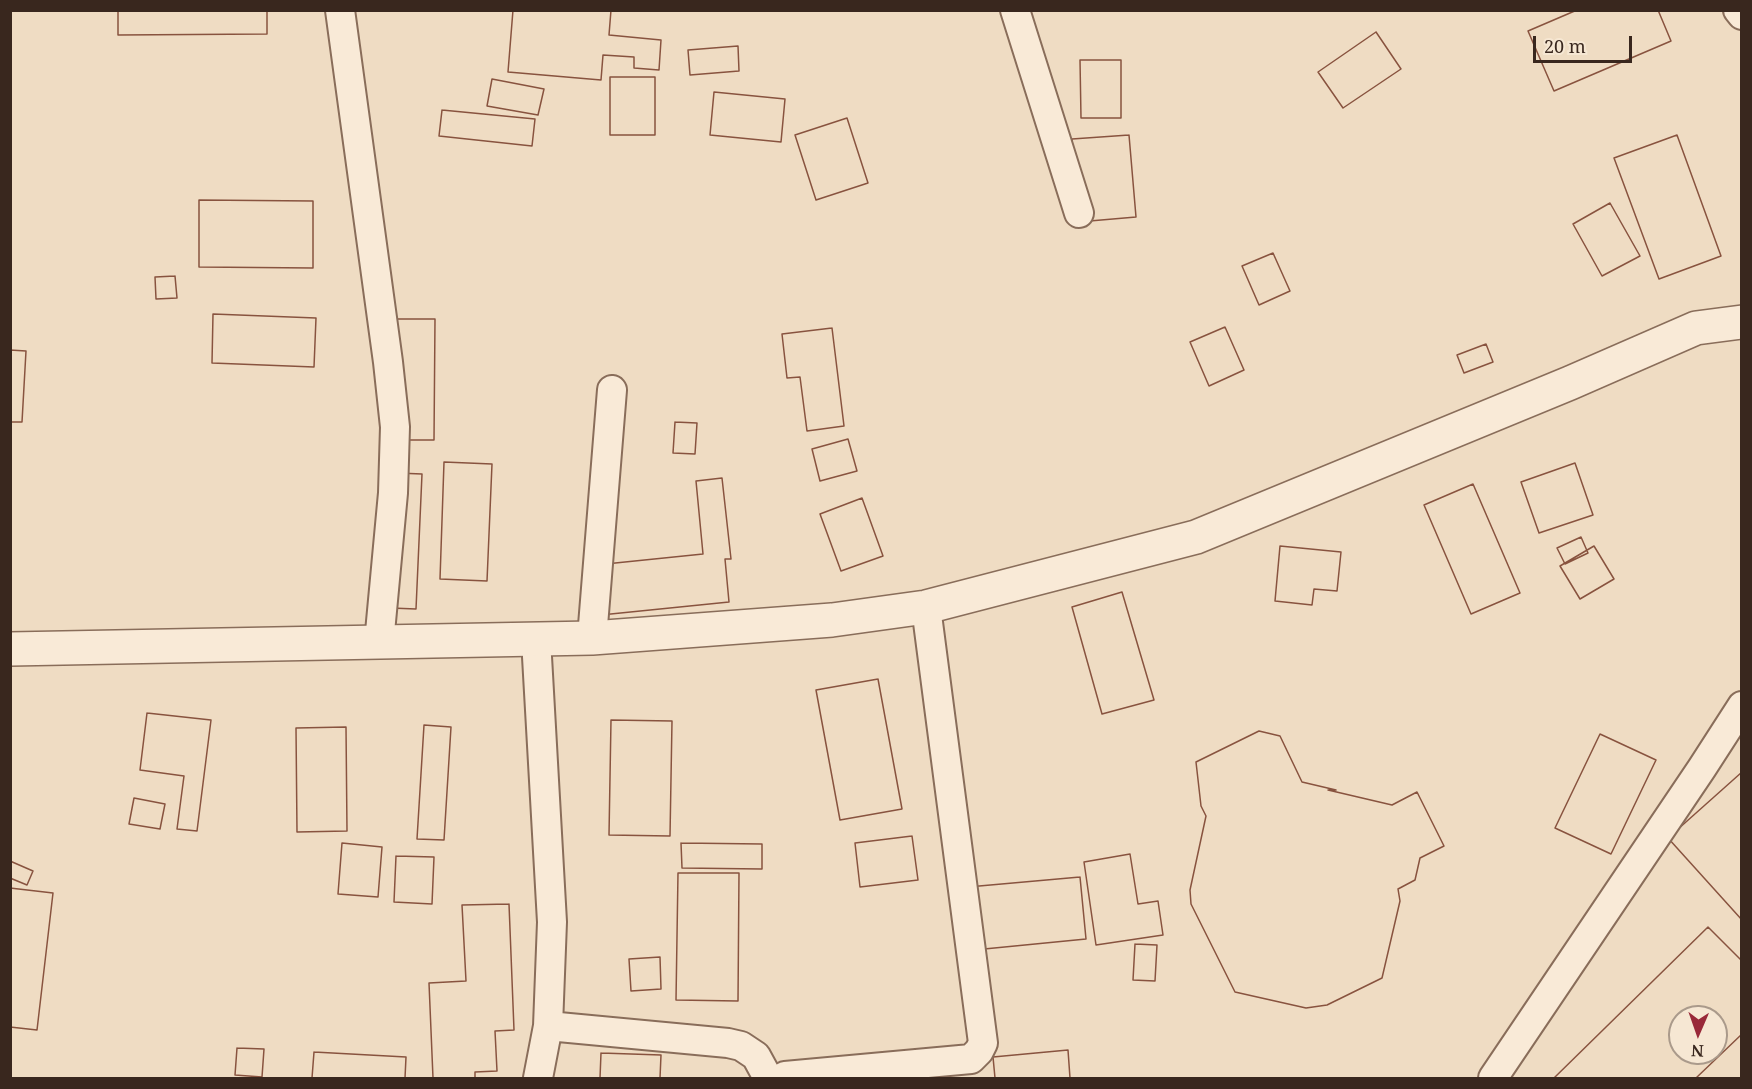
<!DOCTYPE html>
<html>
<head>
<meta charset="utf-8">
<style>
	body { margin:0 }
	#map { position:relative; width:1752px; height:1089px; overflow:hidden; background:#efdcc3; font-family:"Noto Serif",serif }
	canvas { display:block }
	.frame { position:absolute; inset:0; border:12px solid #39271e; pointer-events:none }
	.north { position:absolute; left:1668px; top:1005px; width:60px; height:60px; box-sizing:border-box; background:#f6e7d3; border:2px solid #aa9a8b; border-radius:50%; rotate:182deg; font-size:16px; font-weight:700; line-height:24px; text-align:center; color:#39271e }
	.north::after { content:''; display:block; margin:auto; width:21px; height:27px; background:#992939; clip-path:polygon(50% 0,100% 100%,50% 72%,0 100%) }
	.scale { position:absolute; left:1533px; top:36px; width:99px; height:27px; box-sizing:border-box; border:3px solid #39271e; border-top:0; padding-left:8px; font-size:18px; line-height:21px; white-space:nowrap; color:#39271e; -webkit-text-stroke:4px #f6e7d3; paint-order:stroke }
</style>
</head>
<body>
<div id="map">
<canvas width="1752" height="1089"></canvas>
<div class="frame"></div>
<div class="north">N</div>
<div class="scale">20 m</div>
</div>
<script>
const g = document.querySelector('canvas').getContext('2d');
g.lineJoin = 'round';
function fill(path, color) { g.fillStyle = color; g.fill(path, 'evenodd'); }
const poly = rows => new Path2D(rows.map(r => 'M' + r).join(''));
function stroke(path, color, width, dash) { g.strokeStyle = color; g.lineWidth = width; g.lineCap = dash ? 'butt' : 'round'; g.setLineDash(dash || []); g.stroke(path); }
const building = poly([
	[118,10,267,10,267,34,118,35,118,10],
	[118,10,267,10,267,34,118,35,118,10],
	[513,10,611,10,609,35,661,40,659,70,634,68,634,57,603,55,601,80,508,72,513,10],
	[513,10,611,10,609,35,661,40,659,70,634,68,634,57,603,55,601,80,508,72,513,10],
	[1577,10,1658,10,1671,41,1554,91,1528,31,1577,10],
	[1577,10,1658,10,1671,41,1554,91,1528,31,1577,10],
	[1376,32,1401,69,1343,108,1318,72,1376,32],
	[1376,32,1401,69,1343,108,1318,72,1376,32],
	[738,46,739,71,690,75,688,50,738,46],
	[738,46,739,71,690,75,688,50,738,46],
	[1080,60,1121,60,1121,118,1081,118,1080,60],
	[1080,60,1121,60,1121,118,1081,118,1080,60],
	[610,77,655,77,655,135,610,135,610,77],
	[610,77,655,77,655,135,610,135,610,77],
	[492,79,544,89,538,115,487,106,492,79],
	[492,79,544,89,538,115,487,106,492,79],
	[714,92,785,99,781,142,710,135,714,92],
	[714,92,785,99,781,142,710,135,714,92],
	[442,110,535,119,532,146,439,136,442,110],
	[442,110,535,119,532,146,439,136,442,110],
	[847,118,868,183,816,200,795,135,847,118],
	[847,118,868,183,816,200,795,135,847,118],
	[1129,135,1136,217,1078,222,1072,139,1129,135],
	[1129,135,1136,217,1078,222,1072,139,1129,135],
	[1677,135,1721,256,1659,279,1614,158,1677,135],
	[1677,135,1721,256,1659,279,1614,158,1677,135],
	[199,200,313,201,313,268,199,267,199,200],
	[199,200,313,201,313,268,199,267,199,200],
	[1610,203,1640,256,1602,276,1573,224,1610,203],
	[1610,203,1640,256,1602,276,1573,224,1610,203],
	[1273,253,1290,291,1259,305,1242,266,1273,253],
	[1273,253,1290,291,1259,305,1242,266,1273,253],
	[175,276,177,298,156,299,155,277,175,276],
	[175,276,177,298,156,299,155,277,175,276],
	[213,314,316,318,314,367,212,363,213,314],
	[213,314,316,318,314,367,212,363,213,314],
	[392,319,435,319,434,440,391,440,392,319],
	[392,319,435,319,434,440,391,440,392,319],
	[1225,327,1244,370,1209,386,1190,342,1225,327],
	[1225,327,1244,370,1209,386,1190,342,1225,327],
	[832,328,844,426,807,431,800,377,787,378,782,334,832,328],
	[832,328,844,426,807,431,800,377,787,378,782,334,832,328],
	[1486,344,1493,362,1464,373,1457,355,1486,344],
	[1486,344,1493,362,1464,373,1457,355,1486,344],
	[10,350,26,351,22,422,10,422,10,350],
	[10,350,26,351,22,422,10,422,10,350],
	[675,422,697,423,695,454,673,453,675,422],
	[675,422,697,423,695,454,673,453,675,422],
	[848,439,857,471,820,481,812,449,848,439],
	[848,439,857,471,820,481,812,449,848,439],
	[444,462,492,464,487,581,440,579,444,462],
	[444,462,492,464,487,581,440,579,444,462],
	[1575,463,1593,515,1539,533,1521,482,1575,463],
	[1575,463,1593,515,1539,533,1521,482,1575,463],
	[397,473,422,474,416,609,391,608,397,473],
	[397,473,422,474,416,609,391,608,397,473],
	[722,478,731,559,725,559,729,602,591,616,586,566,703,554,696,481,722,478],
	[722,478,731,559,725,559,729,602,591,616,586,566,703,554,696,481,722,478],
	[1473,484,1520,593,1471,614,1424,505,1473,484],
	[1473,484,1520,593,1471,614,1424,505,1473,484],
	[862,498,883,556,841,571,820,514,862,498],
	[862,498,883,556,841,571,820,514,862,498],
	[1581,537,1588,553,1565,564,1557,548,1581,537],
	[1581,537,1588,553,1565,564,1557,548,1581,537],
	[1280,546,1341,552,1337,591,1314,589,1312,605,1275,601,1280,546],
	[1280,546,1341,552,1337,591,1314,589,1312,605,1275,601,1280,546],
	[1594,546,1614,579,1580,599,1560,566,1594,546],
	[1594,546,1614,579,1580,599,1560,566,1594,546],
	[1122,592,1154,700,1102,714,1072,607,1122,592],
	[1122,592,1154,700,1102,714,1072,607,1122,592],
	[878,679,902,809,840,820,816,690,878,679],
	[878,679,902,809,840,820,816,690,878,679],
	[147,713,211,720,197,831,177,829,184,776,140,770,147,713],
	[147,713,211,720,197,831,177,829,184,776,140,770,147,713],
	[611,720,672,721,670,836,609,835,611,720],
	[611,720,672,721,670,836,609,835,611,720],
	[424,725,451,727,444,840,417,839,424,725],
	[424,725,451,727,444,840,417,839,424,725],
	[346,727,347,831,297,832,296,728,346,727],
	[346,727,347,831,297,832,296,728,346,727],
	[1259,731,1280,736,1302,782,1336,790,1328,790,1392,805,1417,792,1444,846,1420,858,1415,880,1398,889,1400,901,1382,978,1327,1005,1306,1008,1235,992,1191,904,1190,890,1206,816,1201,806,1196,762,1259,731],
	[1259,731,1280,736,1302,782,1336,790,1328,790,1392,805,1417,792,1444,846,1420,858,1415,880,1398,889,1400,901,1382,978,1327,1005,1306,1008,1235,992,1191,904,1190,890,1206,816,1201,806,1196,762,1259,731],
	[1600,734,1656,760,1611,854,1555,828,1600,734],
	[1600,734,1656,760,1611,854,1555,828,1600,734],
	[1742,772,1742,920,1668,838,1742,772],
	[1742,772,1742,920,1668,838,1742,772],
	[134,798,165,804,160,829,129,824,134,798],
	[134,798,165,804,160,829,129,824,134,798],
	[912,836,918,880,860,887,855,843,912,836],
	[912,836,918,880,860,887,855,843,912,836],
	[342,843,382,847,378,897,338,894,342,843],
	[342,843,382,847,378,897,338,894,342,843],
	[681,843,762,844,762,869,682,868,681,843],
	[681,843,762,844,762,869,682,868,681,843],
	[1130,854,1138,904,1158,901,1163,935,1096,945,1084,862,1130,854],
	[1130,854,1138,904,1158,901,1163,935,1096,945,1084,862,1130,854],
	[396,856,434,857,432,904,394,902,396,856],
	[396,856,434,857,432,904,394,902,396,856],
	[10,861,33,871,27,885,10,878,10,861],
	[10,861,33,871,27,885,10,878,10,861],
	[678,873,739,873,738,1001,676,1000,678,873],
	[678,873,739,873,738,1001,676,1000,678,873],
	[1080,877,1086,939,974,950,968,887,1080,877],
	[1080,877,1086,939,974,950,968,887,1080,877],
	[10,888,53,893,37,1030,10,1027,10,888],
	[10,888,53,893,37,1030,10,1027,10,888],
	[509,904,514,1030,495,1031,497,1071,475,1072,475,1078,433,1078,429,983,466,981,462,905,509,904],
	[509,904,514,1030,495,1031,497,1071,475,1072,475,1078,433,1078,429,983,466,981,462,905,509,904],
	[1708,927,1742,961,1742,1034,1696,1078,1554,1078,1708,927],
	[1680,1017,1716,1017,1716,1053,1680,1053,1680,1017],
	[1708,927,1742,961,1742,1034,1696,1078,1554,1078,1708,927],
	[1680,1017,1716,1017,1716,1053,1680,1053,1680,1017],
	[1135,944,1157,945,1155,981,1133,980,1135,944],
	[1135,944,1157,945,1155,981,1133,980,1135,944],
	[660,957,661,989,631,991,629,959,660,957],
	[660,957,661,989,631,991,629,959,660,957],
	[237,1048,264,1049,262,1077,235,1075,237,1048],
	[237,1048,264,1049,262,1077,235,1075,237,1048],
	[1068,1050,1070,1078,995,1078,993,1057,1068,1050],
	[1068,1050,1070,1078,995,1078,993,1057,1068,1050],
	[314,1052,406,1057,405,1078,312,1078,314,1052],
	[314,1052,406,1057,405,1078,312,1078,314,1052],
	[601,1053,661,1055,660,1078,600,1078,601,1053],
	[601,1053,661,1055,660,1078,600,1078,601,1053]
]);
fill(building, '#cd9179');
stroke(building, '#88533f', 1.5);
const minor = poly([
	[340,10,388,362,395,427,393,493,379,643],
	[1015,10,1079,213],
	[1738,10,1742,15],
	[592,638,612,390],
	[536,639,552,922,548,1026,538,1078],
	[548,1026,728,1043,741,1046,756,1056,768,1078],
	[782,1078,785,1076,971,1059,979,1051,983,1043,926,607],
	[1493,1078,1702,768,1742,706]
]);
const tertiary = poly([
	[10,649,592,638,832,620,926,607,1196,537,1570,383,1696,328,1742,322]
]);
stroke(minor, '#896d5a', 32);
stroke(tertiary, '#896d5a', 36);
stroke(minor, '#f9ead7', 28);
stroke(tertiary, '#f9ead7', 33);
</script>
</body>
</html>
